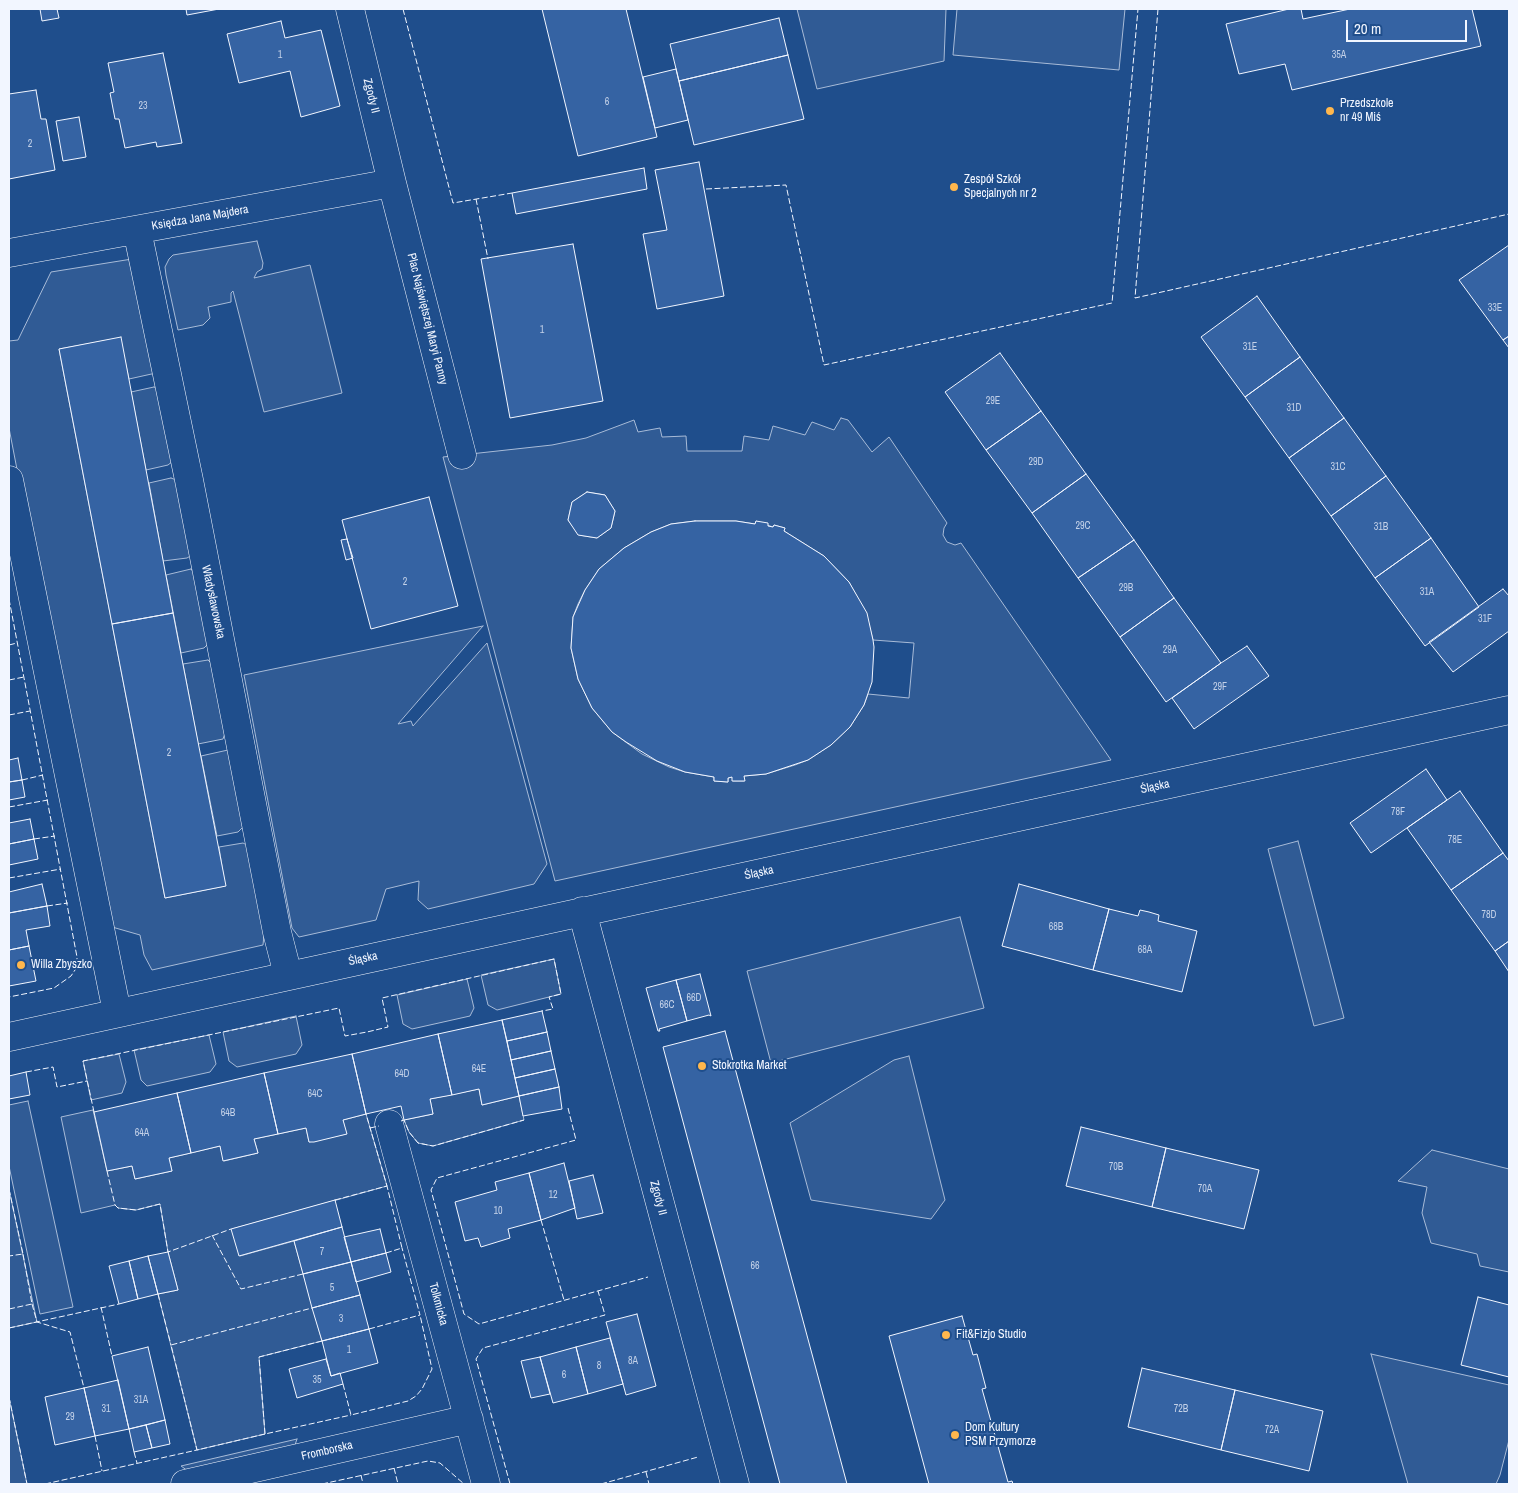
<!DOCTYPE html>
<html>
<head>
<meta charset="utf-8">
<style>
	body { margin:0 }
	#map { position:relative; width:1518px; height:1493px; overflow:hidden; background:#1f4e8c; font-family:"Archivo Narrow",sans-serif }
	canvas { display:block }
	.frame { position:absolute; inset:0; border:10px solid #f2f6ff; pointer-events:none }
	.scale { position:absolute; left:1346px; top:20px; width:121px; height:22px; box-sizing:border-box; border:2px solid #f2f6ff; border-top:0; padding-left:6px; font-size:15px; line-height:18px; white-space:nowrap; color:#f2f6ff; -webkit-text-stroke:4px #1f4e8c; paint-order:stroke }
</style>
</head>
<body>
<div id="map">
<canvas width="1518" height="1493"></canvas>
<div class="frame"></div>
<div class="scale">20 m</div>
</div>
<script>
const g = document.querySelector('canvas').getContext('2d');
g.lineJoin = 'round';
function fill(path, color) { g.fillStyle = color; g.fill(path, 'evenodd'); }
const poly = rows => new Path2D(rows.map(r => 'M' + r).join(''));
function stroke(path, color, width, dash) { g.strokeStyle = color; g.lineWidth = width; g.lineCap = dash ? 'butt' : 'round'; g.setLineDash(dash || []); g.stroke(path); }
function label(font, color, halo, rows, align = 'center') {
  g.font = font + ' "Archivo Narrow",sans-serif'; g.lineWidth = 4; g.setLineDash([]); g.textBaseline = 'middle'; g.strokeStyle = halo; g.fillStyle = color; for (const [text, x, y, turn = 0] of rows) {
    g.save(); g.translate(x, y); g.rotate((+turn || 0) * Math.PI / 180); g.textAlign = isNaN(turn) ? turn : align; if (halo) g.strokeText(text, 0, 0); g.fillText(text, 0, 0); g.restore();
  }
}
const built = poly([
	[797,9,946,9,944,61,817,89,797,9],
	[957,9,1125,9,1119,70,953,55,957,9],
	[257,241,263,263,262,269,257,272,254,278,310,265,342,393,264,412,233,291,231,293,231,302,208,307,210,318,203,325,178,330,166,275,165,267,169,259,173,255,257,241],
	[132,259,156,373,129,379,120,338,59,349,165,898,225,886,219,847,243,843,247,845,264,935,263,945,152,970,144,955,140,935,105,925,9,428,9,341,18,340,51,272,132,259],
	[154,387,158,389,173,461,168,465,146,470,131,392,154,387],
	[841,418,848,420,872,452,889,437,947,523,944,528,943,535,947,542,955,545,961,543,1111,760,555,881,443,457,552,445,586,438,634,420,638,432,660,428,662,437,686,436,687,451,742,451,744,436,769,440,773,426,805,435,812,422,834,430,841,418],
	[587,492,605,495,615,511,611,528,597,538,579,535,568,520,572,502,587,492],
	[695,521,736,521,755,524,756,521,773,527,774,525,785,528,784,531,824,556,849,582,866,613,873,640,914,643,909,698,868,694,864,705,850,727,831,745,808,760,795,765,766,774,744,776,744,781,733,781,732,777,728,778,728,782,714,781,714,777,685,772,669,767,642,754,612,732,592,708,578,679,571,648,573,617,578,604,585,590,599,569,624,548,651,532,671,524,695,521],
	[171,478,176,480,192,555,187,558,163,561,149,483,171,478],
	[191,569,194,573,209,643,204,648,181,653,166,575,191,569],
	[483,626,398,724,411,721,413,726,487,643,547,864,534,884,428,909,418,900,419,881,386,889,376,920,299,937,292,928,244,675,483,626],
	[208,660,211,663,225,733,223,739,198,744,183,664,208,660],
	[228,750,243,827,238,832,217,836,201,756,228,750],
	[1298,841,1344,1018,1314,1026,1268,849,1298,841],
	[960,917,984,1008,771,1063,747,971,960,917],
	[554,959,561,994,497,1010,488,1005,481,975,554,959],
	[467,979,474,1008,470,1016,412,1029,403,1024,397,995,467,979],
	[296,1016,302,1045,296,1054,237,1067,229,1061,223,1032,296,1016],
	[209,1035,216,1064,210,1072,147,1086,141,1080,134,1050,209,1035],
	[119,1054,126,1082,122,1093,91,1100,83,1061,119,1054],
	[909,1056,945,1200,931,1219,811,1200,790,1123,894,1060,909,1056],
	[479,1089,482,1105,519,1096,524,1120,433,1146,418,1143,409,1132,404,1120,433,1114,430,1099,479,1089],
	[28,1101,73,1307,40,1314,9,1166,9,1105,28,1101],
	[93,1110,107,1171,132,1166,135,1179,172,1171,169,1158,220,1146,224,1161,258,1153,254,1139,306,1128,309,1142,346,1134,343,1120,366,1114,387,1186,232,1229,240,1256,294,1241,322,1341,259,1357,265,1434,197,1450,158,1294,178,1290,168,1252,160,1204,136,1210,118,1208,115,1205,81,1213,61,1117,93,1110],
	[1432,1150,1509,1169,1509,1272,1480,1266,1477,1254,1431,1243,1422,1213,1427,1187,1398,1181,1432,1150],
	[9,1189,37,1322,9,1328,9,1189],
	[1371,1354,1509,1385,1509,1440,1500,1475,1496,1484,1408,1484,1371,1354],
	[9,1397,27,1484,9,1484,9,1397],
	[297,1439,292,1454,195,1476,181,1466,297,1439]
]);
fill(built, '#305b95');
stroke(built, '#a8bbd7', 1);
const building = poly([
	[40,9,57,9,59,18,42,21,40,9],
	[186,9,219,9,187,15,186,9],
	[542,9,626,9,657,137,578,156,542,9],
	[1289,9,1301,9,1303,19,1350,9,1472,9,1481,46,1292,90,1285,64,1239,74,1226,24,1289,9],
	[779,18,788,55,679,81,670,44,779,18],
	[281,21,285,38,321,30,340,106,301,117,290,71,239,83,227,34,281,21],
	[163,53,182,143,157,147,156,142,125,148,119,119,115,119,110,93,114,92,108,63,163,53],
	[788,55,804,119,694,145,679,81,788,55],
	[676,69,688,120,655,128,643,77,676,69],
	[36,90,41,119,46,119,55,170,9,179,9,94,36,90],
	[79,117,86,157,63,161,56,121,79,117],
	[699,162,724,296,657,309,643,234,667,230,655,170,699,162],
	[644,168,647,189,516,214,512,193,644,168],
	[573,244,603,401,510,418,481,259,573,244],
	[1509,245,1509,336,1503,340,1459,280,1509,245],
	[1257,296,1300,357,1245,397,1201,337,1257,296],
	[1509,336,1509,348,1503,340,1509,336],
	[121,337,173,613,112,624,59,349,121,337],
	[1000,353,1041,411,986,450,945,392,1000,353],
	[1300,357,1344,418,1289,458,1245,397,1300,357],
	[1041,411,1086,474,1032,513,986,450,1041,411],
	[1344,418,1386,476,1331,516,1289,458,1344,418],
	[1086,474,1134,540,1078,578,1032,513,1086,474],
	[1386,476,1431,538,1375,578,1331,516,1386,476],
	[587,492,605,495,615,511,611,528,597,538,578,535,568,520,572,502,587,492],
	[429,497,458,606,371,629,342,520,429,497],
	[695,521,736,521,755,524,756,521,768,523,768,526,773,527,774,525,785,528,784,531,824,556,849,582,867,613,873,640,874,647,872,682,864,705,850,727,831,745,808,760,766,774,744,776,745,781,732,781,732,777,728,778,728,782,714,781,714,777,685,772,657,761,626,742,612,732,592,708,578,679,571,648,573,617,585,590,599,569,624,548,651,532,671,524,695,521],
	[1431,538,1479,607,1425,646,1375,578,1431,538],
	[347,539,353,558,346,560,341,540,347,539],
	[1134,540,1174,598,1120,637,1078,578,1134,540],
	[1503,589,1509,596,1509,631,1453,672,1429,642,1503,589],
	[1174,598,1221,663,1166,702,1120,637,1174,598],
	[173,613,226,886,165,898,112,624,173,613],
	[1247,646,1269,676,1194,729,1172,698,1221,663,1247,646],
	[18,758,22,780,9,782,9,760,18,758],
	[1426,769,1447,800,1371,853,1350,823,1426,769],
	[22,780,25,797,9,800,9,782,22,780],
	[1460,791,1503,853,1451,890,1407,828,1460,791],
	[30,819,34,839,9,844,9,823,30,819],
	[34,839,38,859,9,865,9,844,34,839],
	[1503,853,1509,861,1509,941,1495,951,1451,890,1503,853],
	[42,884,47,906,9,913,9,892,42,884],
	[1019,884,1109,909,1093,970,1002,946,1019,884],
	[47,906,50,926,26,930,29,946,9,950,9,913,47,906],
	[1109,909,1138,916,1140,910,1149,912,1159,915,1158,921,1197,931,1182,992,1093,970,1109,909],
	[1509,941,1509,972,1495,951,1509,941],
	[29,946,36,981,9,986,9,950,29,946],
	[700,974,711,1016,709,1015,687,1021,676,980,700,974],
	[676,980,687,1021,659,1029,660,1031,658,1031,646,988,676,980],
	[542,1011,547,1032,507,1041,502,1020,542,1011],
	[502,1020,519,1096,482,1105,479,1089,452,1095,438,1034,502,1020],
	[725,1031,847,1484,780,1484,663,1047,725,1031],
	[547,1032,551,1051,511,1060,507,1041,547,1032],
	[438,1034,452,1095,430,1099,433,1114,404,1120,401,1106,366,1114,352,1054,438,1034],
	[551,1051,555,1069,515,1078,511,1060,551,1051],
	[352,1054,366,1114,343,1120,347,1134,314,1142,309,1142,306,1128,278,1134,264,1073,352,1054],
	[555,1069,559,1087,519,1096,515,1078,555,1069],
	[26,1072,30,1095,9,1099,9,1076,26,1072],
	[264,1073,278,1134,254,1139,258,1153,223,1161,220,1146,191,1153,177,1093,264,1073],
	[559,1087,562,1109,523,1116,519,1096,559,1087],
	[177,1093,191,1153,169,1158,172,1171,135,1179,132,1166,107,1171,94,1112,177,1093],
	[1081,1127,1166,1148,1152,1207,1066,1186,1081,1127],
	[1166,1148,1259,1170,1244,1229,1152,1207,1166,1148],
	[564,1163,575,1208,541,1220,529,1173,564,1163],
	[529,1173,541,1220,508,1229,510,1238,481,1247,478,1238,465,1241,455,1202,497,1190,495,1182,529,1173],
	[593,1175,603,1213,577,1219,569,1181,593,1175],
	[335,1200,342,1227,239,1256,231,1229,335,1200],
	[342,1227,351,1262,303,1274,294,1241,342,1227],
	[380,1229,386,1253,351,1262,344,1237,380,1229],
	[168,1252,178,1290,158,1294,148,1256,168,1252],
	[386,1253,391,1272,356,1282,351,1262,386,1253],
	[148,1256,158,1294,138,1299,129,1261,148,1256],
	[129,1261,138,1299,119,1304,109,1266,129,1261],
	[351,1262,360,1295,312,1308,303,1274,351,1262],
	[360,1295,369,1329,322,1341,312,1308,360,1295],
	[1478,1297,1509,1305,1509,1377,1461,1365,1478,1297],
	[637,1314,656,1386,626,1395,606,1322,637,1314],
	[962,1316,973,1355,977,1354,986,1388,982,1389,1008,1482,1012,1481,1013,1484,929,1484,889,1336,962,1316],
	[369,1329,378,1363,331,1376,322,1341,369,1329],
	[610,1338,623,1384,588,1394,576,1347,610,1338],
	[148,1347,165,1420,129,1429,112,1356,148,1347],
	[576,1347,588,1394,553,1403,540,1357,576,1347],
	[540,1357,550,1394,531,1398,521,1361,540,1357],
	[326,1359,331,1376,340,1373,343,1384,297,1398,289,1369,326,1359],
	[1142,1368,1235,1390,1221,1450,1128,1427,1142,1368],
	[118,1380,129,1429,95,1436,84,1388,118,1380],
	[84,1388,95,1436,55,1445,45,1397,84,1388],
	[1235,1390,1323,1411,1309,1471,1221,1450,1235,1390],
	[165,1420,170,1444,152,1448,146,1425,165,1420],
	[146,1425,152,1448,134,1452,129,1429,146,1425]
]);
fill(building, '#3563a3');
stroke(building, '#f2f6ff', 1);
const street = poly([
	[350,9,392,183,462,455],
	[137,230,189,480,277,932,288,975],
	[9,253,392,183],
	[9,480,117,1012],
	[582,911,735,1484],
	[9,1037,1509,710],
	[389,1124,486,1484],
	[185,1484,469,1419]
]);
stroke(street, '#f2f6ff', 29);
stroke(street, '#1f4e8c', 28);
stroke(poly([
	[403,9,453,203,512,193],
	[1158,9,1135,298,1509,214],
	[706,189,786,185,824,365,1112,303,1138,9],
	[476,199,488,259],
	[9,599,77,957,77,967,71,976,54,988,9,997],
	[9,645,17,643],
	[9,680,24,677],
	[9,715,30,711],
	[22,780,43,775],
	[9,807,48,800],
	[34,839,55,836],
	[9,878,61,869],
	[47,906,68,903],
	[26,1072,53,1067,57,1087,87,1081],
	[568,1108,576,1140,437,1178,431,1190,464,1314,479,1324,648,1277],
	[94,1112,83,1061,339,1008,345,1036,367,1032,388,1027,382,998,554,959,561,994,549,997,553,1009,542,1011],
	[401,1121,404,1120,409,1132,418,1143,433,1146,524,1120],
	[370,1128,379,1126],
	[107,1171,115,1205,118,1208,136,1210,160,1204,168,1252,231,1229],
	[9,1189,23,1254,9,1256],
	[335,1200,387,1186,366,1114],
	[541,1220,564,1300],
	[212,1235,241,1289,303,1274],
	[386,1253,402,1248,387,1186],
	[158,1294,171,1345],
	[32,1304,37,1322,70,1332,84,1388],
	[101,1307,112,1356],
	[9,1309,32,1304,23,1254],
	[9,1328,119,1304],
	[369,1329,420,1315,402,1248],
	[322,1341,259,1357,265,1434,351,1415],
	[343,1384,351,1415,408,1401,416,1396,422,1389,432,1369,420,1315],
	[9,1397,27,1484],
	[265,1434,197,1450,171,1345,312,1308],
	[95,1436,102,1471],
	[134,1452,137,1463],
	[394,1468,398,1484],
	[646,1472,649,1484],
	[361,1475,363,1484],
	[45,1484,197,1450],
	[322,1484,428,1461,440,1463,464,1484],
	[510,1484,476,1359,483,1348,605,1315,598,1291],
	[601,1484,698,1457]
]), '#f2f6ff', 1, [6, 2.5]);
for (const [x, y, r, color] of [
	[1330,111,5,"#ffb74d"],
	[954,187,5,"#ffb74d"],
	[21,965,5,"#ffb74d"],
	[702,1066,5,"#ffb74d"],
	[946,1335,5,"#ffb74d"],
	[955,1435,5,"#ffb74d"]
]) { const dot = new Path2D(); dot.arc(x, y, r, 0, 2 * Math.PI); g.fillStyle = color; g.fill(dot); stroke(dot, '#1f4e8c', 2); }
label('10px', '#c3d1e8', null, [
	["1",280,55],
	["35A",1339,55],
	["6",607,102],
	["23",143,106],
	["2",30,144],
	["33E",1495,308],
	["1",542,330],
	["31E",1250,347],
	["29E",993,401],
	["31D",1294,408],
	["29D",1036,462],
	["31C",1338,467],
	["29C",1083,526],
	["31B",1381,527],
	["2",405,582],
	["29B",1126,588],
	["31A",1427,592],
	["31F",1485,619],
	["29A",1170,650],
	["29F",1220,687],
	["2",169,753],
	["78F",1398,812],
	["78E",1455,840],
	["78D",1489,915],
	["68B",1056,927],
	["68A",1145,950],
	["66D",694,998],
	["66C",667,1005],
	["64E",479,1069],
	["64D",402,1074],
	["64C",315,1094],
	["64B",228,1113],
	["64A",142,1133],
	["70B",1116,1167],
	["70A",1205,1189],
	["12",553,1195],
	["10",498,1211],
	["7",322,1252],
	["66",755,1266],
	["5",332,1288],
	["3",341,1319],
	["1",349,1350],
	["8A",633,1361],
	["8",599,1366],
	["6",564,1375],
	["35",317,1380],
	["31A",141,1400],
	["31",106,1409],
	["72B",1181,1409],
	["29",70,1417],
	["72A",1272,1430]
]);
label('12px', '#f2f6ff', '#1f4e8c', [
	["Zgody II",371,96,76],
	["Księdza Jana Majdera",200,218,-10],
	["Plac Najświętszej Maryi Panny",427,319,76],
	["Władysławowska",213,602,78],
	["Śląska",1155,787,-12],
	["Śląska",759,873,-12],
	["Śląska",363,959,-12],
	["Zgody II",658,1198,75],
	["Tolkmicka",438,1304,75],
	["Fromborska",327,1451,-13]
]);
label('12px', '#f2f6ff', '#1f4e8c', [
	["Przedszkole",1340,104],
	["nr 49 Miś",1340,118],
	["Zespół Szkół",964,180],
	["Specjalnych nr 2",964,194],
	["Willa Zbyszko",31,965],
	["Stokrotka Market",712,1066],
	["Fit&Fizjo Studio",956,1335],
	["Dom Kultury",965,1428],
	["PSM Przymorze",965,1442]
], 'left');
</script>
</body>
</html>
